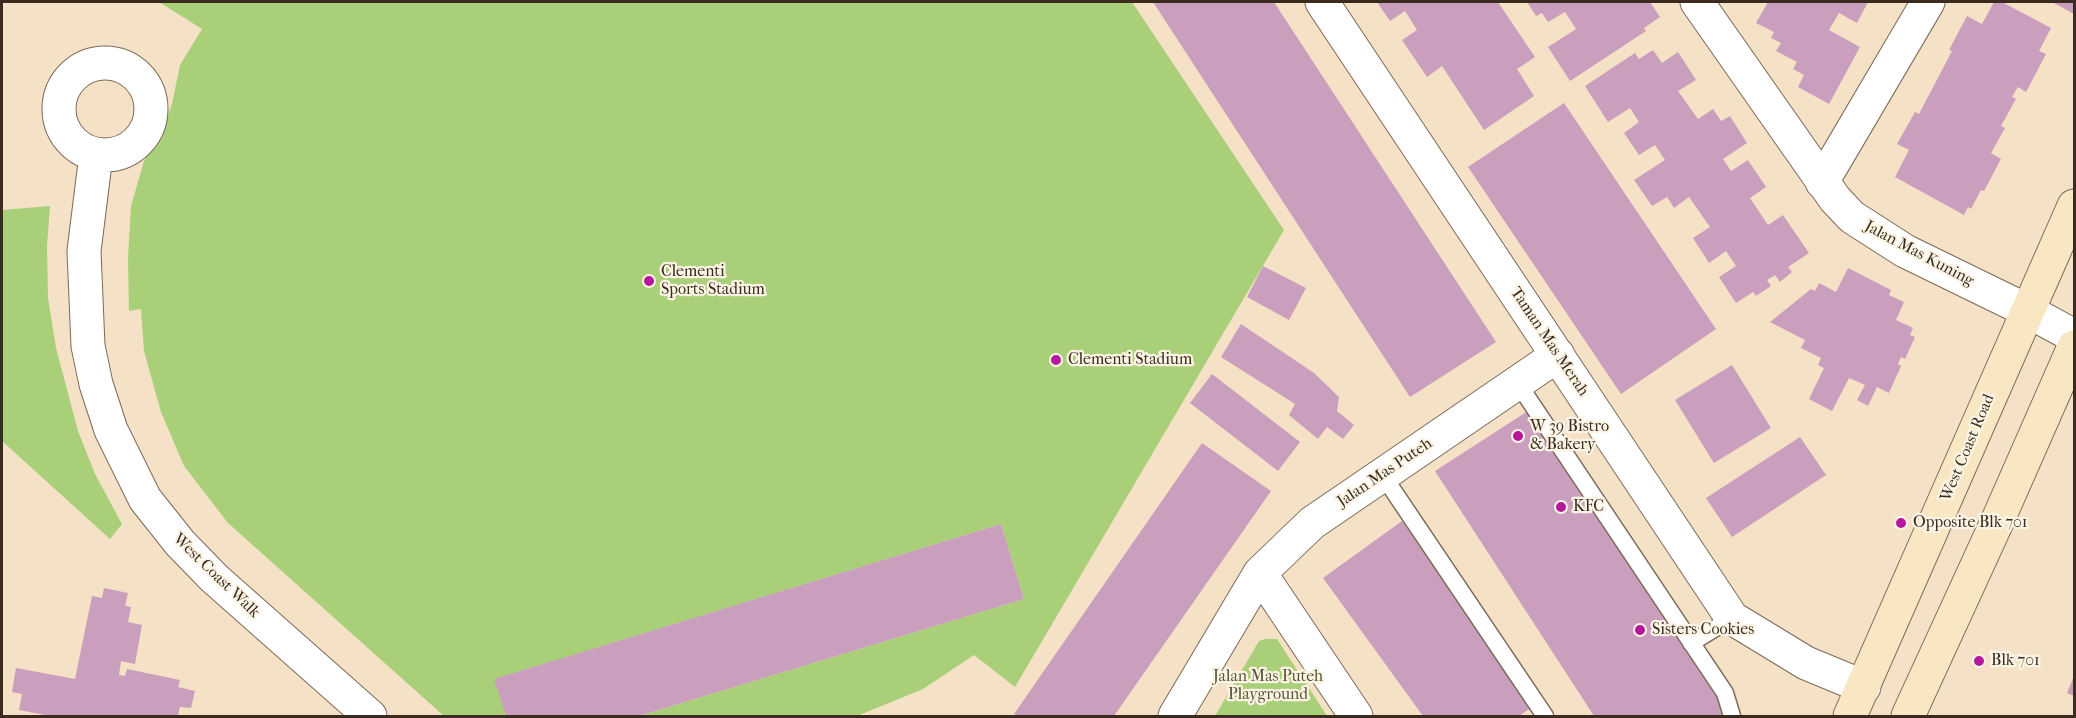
<!DOCTYPE html>
<html>
<head>
<meta charset="utf-8">
<style>
	body { margin:0 }
	#map { position:relative; width:2076px; height:718px; overflow:hidden; background:#f5e1c6; font-family:"IM FELL French Canon",serif }
	canvas { display:block }
	.frame { position:absolute; inset:0; border:3px solid #3b2a1e; pointer-events:none }
</style>
</head>
<body>
<div id="map">
<canvas width="2076" height="718"></canvas>
<div class="frame"></div>
</div>
<script>
const g = document.querySelector('canvas').getContext('2d');
g.lineJoin = 'round';
function fill(path, color) { g.fillStyle = color; g.fill(path, 'evenodd'); }
const poly = rows => new Path2D(rows.map(r => 'M' + r).join(''));
function stroke(path, color, width, dash) { g.strokeStyle = color; g.lineWidth = width; g.lineCap = dash ? 'butt' : 'round'; g.setLineDash(dash || []); g.stroke(path); }
function label(font, color, halo, rows, align = 'center') {
  g.font = font + ' "IM FELL French Canon",serif'; g.lineWidth = 4.5; g.setLineDash([]); g.textBaseline = 'middle'; g.strokeStyle = halo; g.fillStyle = color; for (const [text, x, y, turn = 0] of rows) {
    g.save(); g.translate(x, y); g.rotate((+turn || 0) * Math.PI / 180); g.textAlign = isNaN(turn) ? turn : align; if (halo) g.strokeText(text, 0, 0); g.fillText(text, 0, 0); g.restore();
  }
}
fill(poly([
	[159,2,1132,2,1284,230,1015,687,974,655,923,689,857,716,639,716,1024,599,1001,524,495,679,506,716,444,716,228,523,184,466,161,412,144,351,141,309,129,311,128,258,131,206,144,161,162,131,172,104,180,65,202,29],
	[50,206,47,246,48,298,56,348,78,431,95,474,122,524,110,539,2,441,2,210],
	[1265,639,1277,639,1327,716,1215,716,1259,641]
]), '#a9cf79');
fill(poly([
	[1153,2,1274,2,1496,342,1410,397],
	[1377,2,1498,2,1535,57,1517,69,1534,96,1484,130,1442,66,1427,77,1402,40,1417,30,1405,11,1390,21],
	[1527,2,1650,2,1660,17,1644,28,1646,31,1570,81,1548,47,1576,29,1565,12,1548,22,1542,13,1536,16],
	[1768,2,1868,2,1857,23,1839,13,1829,30,1860,47,1829,104,1798,87,1804,75,1793,69,1797,62,1776,51,1781,43,1771,38,1774,32,1756,23],
	[1994,2,2002,2,2051,28,2039,51,2046,54,2026,92,2018,87,2012,97,2016,99,2001,126,2005,128,1991,153,2001,159,1984,191,1981,190,1971,209,1968,207,1964,215,1895,177,1909,150,1897,144,1915,112,1919,114,1952,51,1949,50,1967,16,1982,24],
	[2052,2,2074,2,2074,14],
	[1653,50,1662,63,1678,52,1689,69,1696,80,1678,91,1698,119,1713,109,1721,121,1730,116,1747,143,1723,159,1731,171,1748,160,1766,187,1750,198,1768,225,1783,215,1809,253,1788,267,1792,272,1780,282,1775,275,1767,280,1771,286,1756,296,1753,292,1736,303,1719,277,1736,266,1726,251,1709,263,1693,238,1710,227,1689,197,1674,208,1667,197,1652,206,1634,180,1665,160,1655,145,1639,155,1624,133,1639,122,1630,108,1608,122,1585,86,1635,53,1639,59],
	[1564,103,1716,329,1621,394,1468,167],
	[1263,266,1306,288,1289,320,1247,297],
	[1848,268,1891,290,1889,295,1904,302,1896,320,1913,328,1910,335,1915,337,1905,359,1901,357,1898,364,1901,366,1889,393,1877,387,1868,406,1857,400,1865,385,1849,378,1832,411,1809,399,1824,368,1818,365,1821,358,1801,348,1805,340,1770,322,1811,289,1815,291,1819,283,1836,292],
	[1241,324,1314,373,1339,397,1337,411,1354,425,1343,439,1327,427,1318,439,1289,415,1295,404,1221,357],
	[1732,365,1771,428,1714,463,1675,400],
	[1212,374,1300,442,1278,471,1190,403],
	[1531,409,1716,695,1723,716,1594,716,1435,471],
	[1800,437,1826,475,1732,537,1706,498],
	[1202,443,1271,491,1114,716,1018,716,1014,714],
	[1402,521,1535,705,1519,716,1423,716,1323,578],
	[1001,524,1024,599,639,716,506,716,494,679],
	[104,588,128,593,125,606,131,607,128,622,142,625,135,664,121,661,119,675,125,676,127,669,180,680,178,687,195,691,191,708,180,707,178,716,50,716,19,710,22,694,12,692,16,668,75,679,92,596,102,598],
	[2074,676,2074,696,2067,693]
]), '#c99fbd');
const service = poly([
	[1517,382,1725,693,1732,716],
	[1382,474,1545,716],
	[1691,643,1732,618]
]);
const minor = poly([
	[1322,2,1732,618,1806,663,1864,687],
	[1697,2,1835,199,1852,217,1905,251,2028,311,2074,336],
	'59 109a46 46 0 1 1 92 0a46 46 0 1 1-92 0Z',
	[96,155,84,251,88,346,96,384,111,430,145,499,180,543,214,578,370,716],
	[1822,182,1928,2],
	[1260,573,1356,716],
	[1175,716,1260,573,1312,523,1558,355]
]);
const secondary = poly([
	[1850,716,2074,206],
	[1908,716,1997,522,2074,347]
]);
stroke(service, '#7c6a59', 19);
stroke(minor, '#7c6a59', 35);
stroke(secondary, '#7c6a59', 35);
stroke(service, '#fff', 16);
stroke(minor, '#fff', 33);
stroke(secondary, '#f9e7c3', 33);
for (const [x, y, r, color] of [
	[649,281,6,"#b5179e"],
	[1056,360,6,"#b5179e"],
	[1518,436,6,"#b5179e"],
	[1561,507,6,"#b5179e"],
	[1901,523,6,"#b5179e"],
	[1640,630,6,"#b5179e"],
	[1979,661,6,"#b5179e"]
]) { const dot = new Path2D(); dot.arc(x, y, r, 0, 2 * Math.PI); g.fillStyle = color; g.fill(dot); stroke(dot, '#fcf5e5', 2); }
label('16px', '#3b2a1e', '#fcf5e5', [
	["Jalan Mas Kuning",1919,254,28],
	["Taman Mas Merah",1549,342,56],
	["West Coast Road",1968,448,-67],
	["Jalan Mas Puteh",1385,473,-34],
	["West Coast Walk",216,576,44]
]);
label('16px', '#3b2a1e', '#fcf5e5', [
	["Clementi",661,272],
	["Sports Stadium",661,290],
	["Clementi Stadium",1068,360],
	["W 39 Bistro",1530,427],
	["& Bakery",1530,445],
	["KFC",1573,507],
	["Opposite Blk 701",1913,523],
	["Sisters Cookies",1652,630],
	["Blk 701",1991,661]
], 'left');
label('16px', '#565335', '#fcf5e5', [
	["Jalan Mas Puteh",1268,677],
	["Playground",1268,695]
]);
</script>
</body>
</html>
